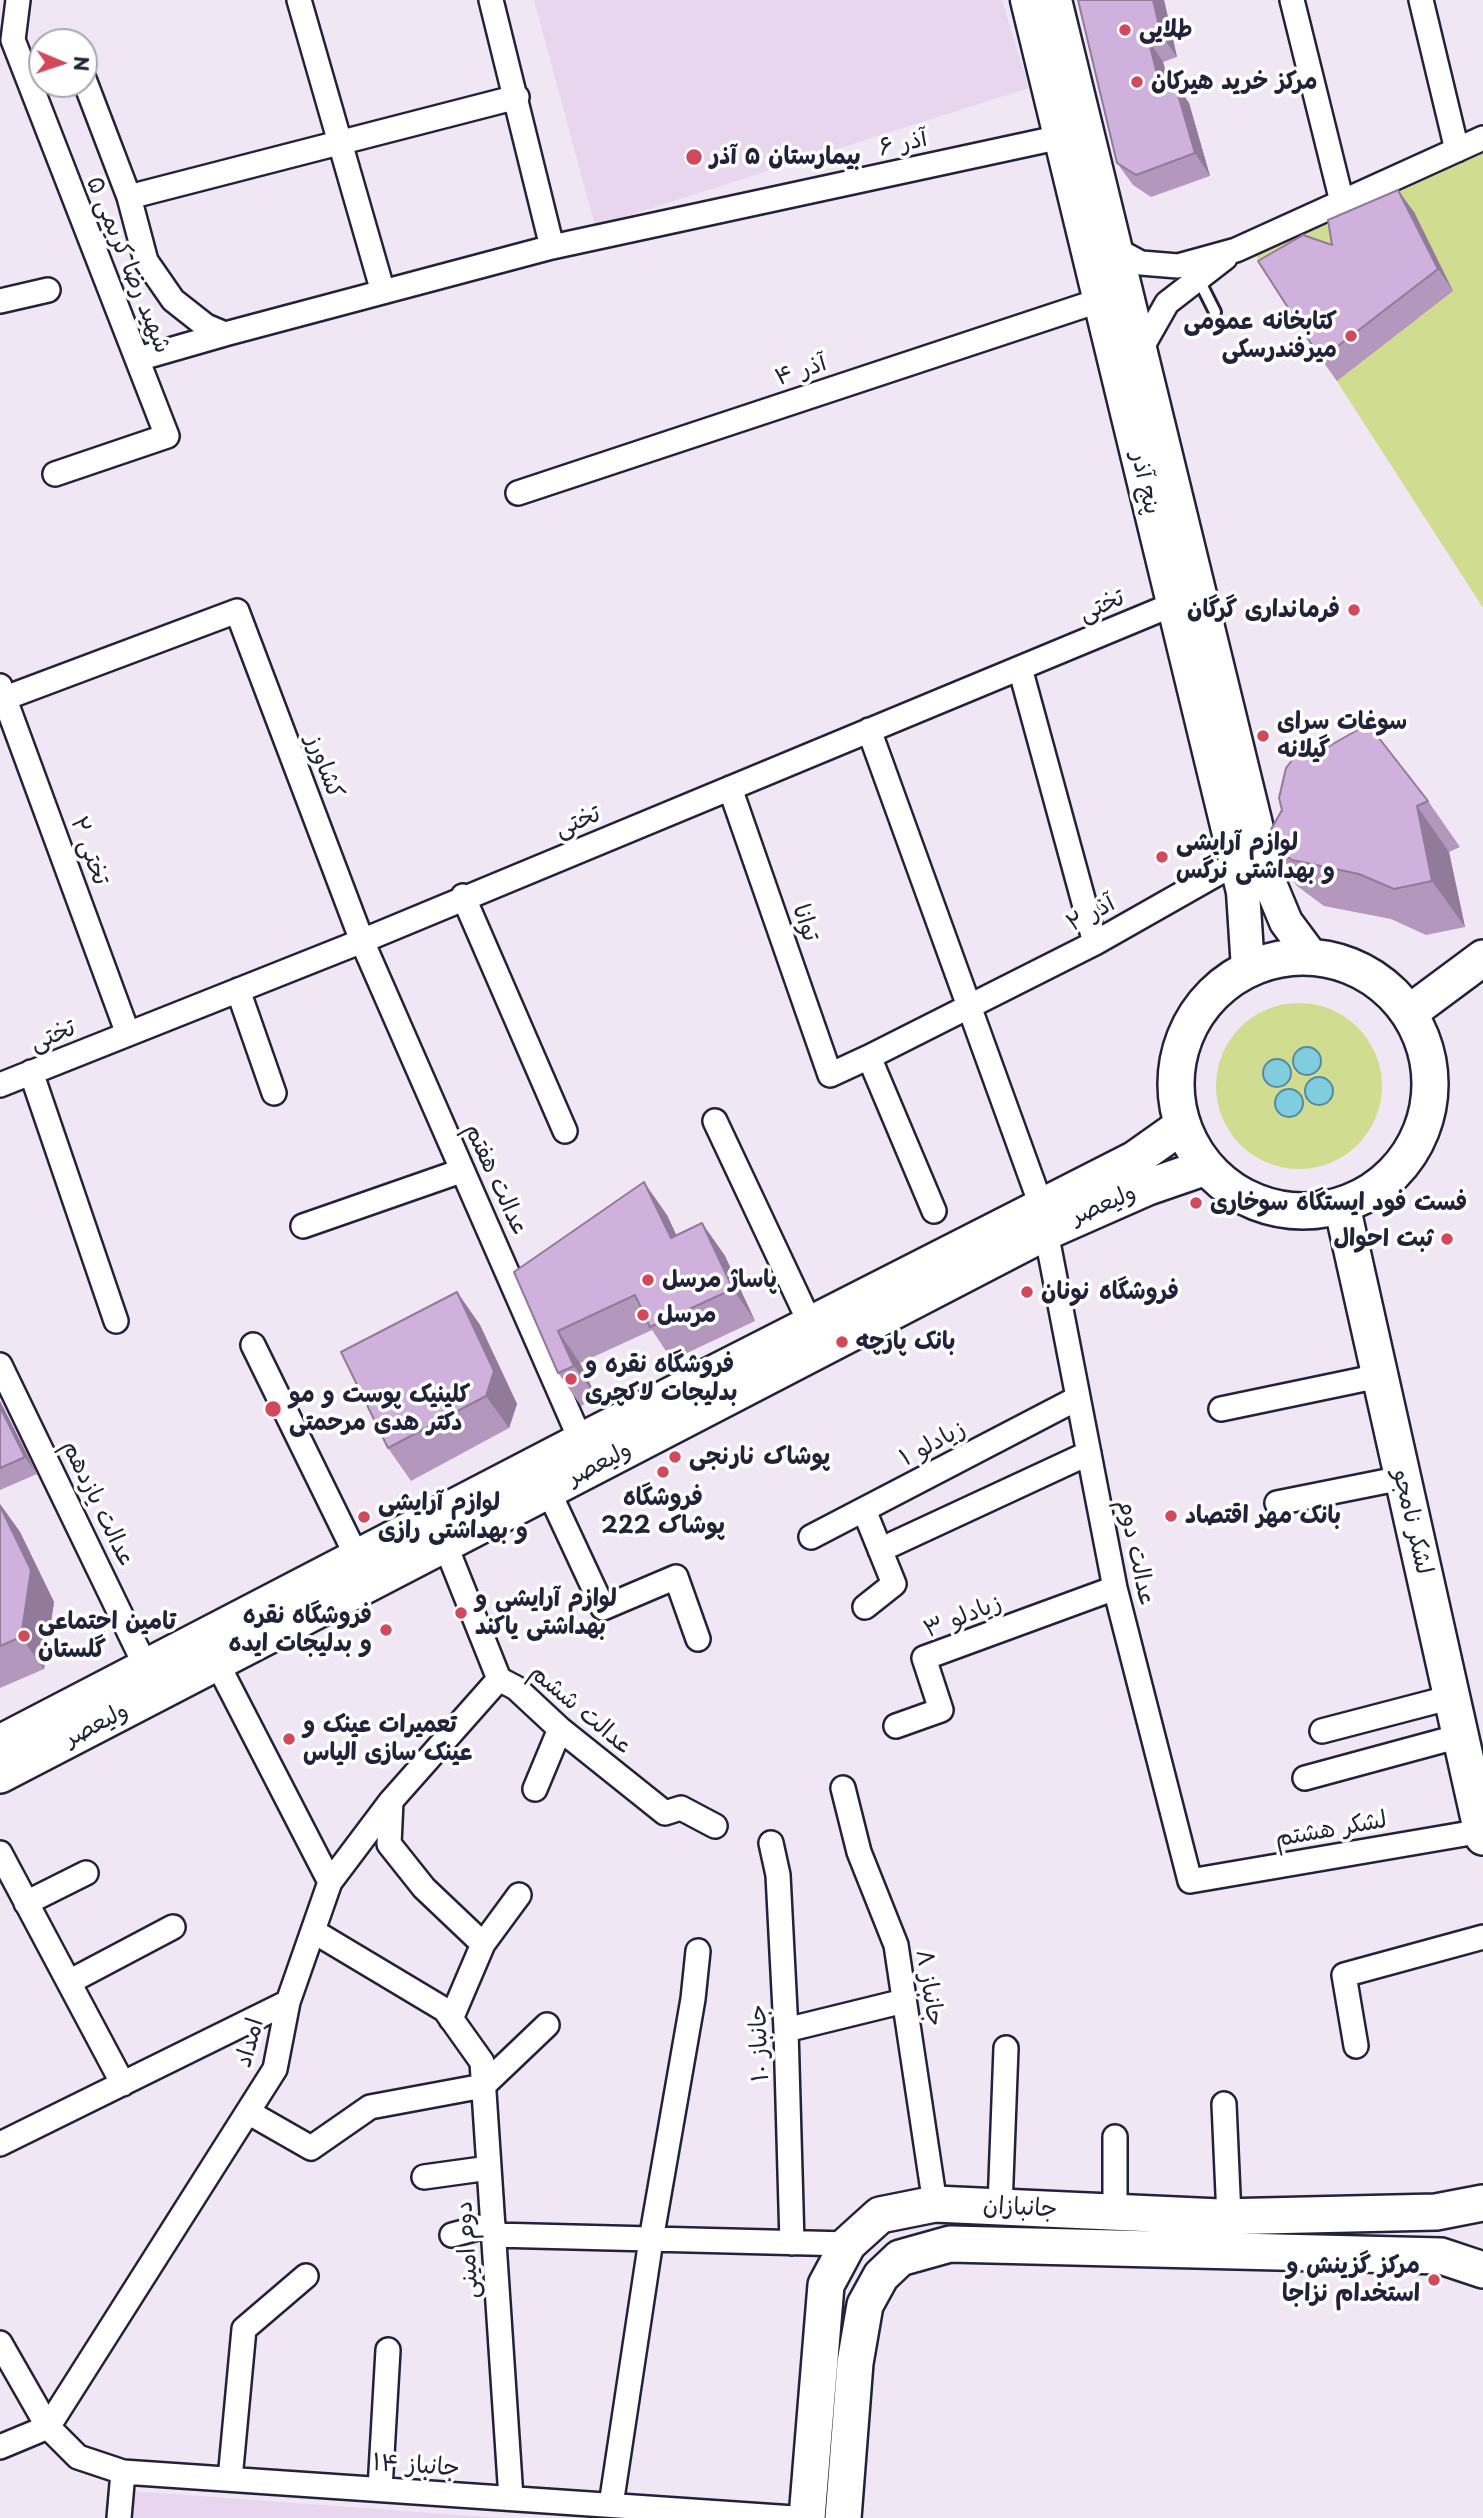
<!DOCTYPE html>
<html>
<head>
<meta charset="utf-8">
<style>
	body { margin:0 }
	#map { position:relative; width:1483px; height:2518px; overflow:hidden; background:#f1e7f4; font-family:"Playpen Sans",sans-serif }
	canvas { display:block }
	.north { position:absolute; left:28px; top:28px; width:70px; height:70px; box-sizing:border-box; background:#fff; border:2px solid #a7a7b1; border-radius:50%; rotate:92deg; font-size:19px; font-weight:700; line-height:28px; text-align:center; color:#22223b }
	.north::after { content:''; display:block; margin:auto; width:24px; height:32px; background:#d1495b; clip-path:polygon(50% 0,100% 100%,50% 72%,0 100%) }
</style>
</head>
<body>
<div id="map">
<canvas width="1483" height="2518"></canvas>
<div class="north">N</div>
</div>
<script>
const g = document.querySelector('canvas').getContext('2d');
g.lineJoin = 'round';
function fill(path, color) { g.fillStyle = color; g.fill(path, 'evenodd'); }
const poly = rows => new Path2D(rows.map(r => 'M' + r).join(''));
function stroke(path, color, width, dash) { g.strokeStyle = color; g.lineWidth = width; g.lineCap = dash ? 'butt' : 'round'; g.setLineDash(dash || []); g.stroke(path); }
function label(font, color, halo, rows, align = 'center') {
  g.font = font + ' "Playpen Sans","Playpen Sans Arabic",sans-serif'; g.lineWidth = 7; g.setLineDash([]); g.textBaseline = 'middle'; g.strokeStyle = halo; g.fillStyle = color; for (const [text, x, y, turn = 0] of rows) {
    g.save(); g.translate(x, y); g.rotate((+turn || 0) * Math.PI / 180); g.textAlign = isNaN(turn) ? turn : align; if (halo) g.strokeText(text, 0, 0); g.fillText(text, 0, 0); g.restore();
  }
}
fill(poly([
	[534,0,1002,0,1029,88,595,226],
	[131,2491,501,2518,129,2518]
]), '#e7d6ed');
fill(poly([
	[1483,148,1483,608,1253,251],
	'1216 1086a83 83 0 1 1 166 0a83 83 0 1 1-166 0Z'
]), '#d0dd91');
const water = poly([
	'1293 1061a14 14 0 1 1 28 0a14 14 0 1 1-28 0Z',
	'1263 1073a14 14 0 1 1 28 0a14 14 0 1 1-28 0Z',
	'1305 1091a14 14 0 1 1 28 0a14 14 0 1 1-28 0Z',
	'1275 1103a14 14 0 1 1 28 0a14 14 0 1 1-28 0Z'
]);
fill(water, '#80cddf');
stroke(water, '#5a899d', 2);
const lane = poly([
	[1198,278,1215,312]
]);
const street = poly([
	[18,0,13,40,167,436,55,474],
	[299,0,383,292],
	[491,0,552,247],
	[1292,0,1342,202],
	[1421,0,1457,150],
	[84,79,129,197],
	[517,97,129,197,146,261,173,300,206,326,225,334,552,247,1061,137],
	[1117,250,1141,263,1178,266,1236,250,1483,138],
	[0,301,48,290],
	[1142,347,1167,303,1225,258],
	[138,359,225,334],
	[518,493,1101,300],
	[1020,668,1095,943],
	[0,686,128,1034],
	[0,700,237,611,362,941,581,1441],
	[869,730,1041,1205],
	[730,788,830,1075,869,1057],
	[463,896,565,1131],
	[238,990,274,1093],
	[31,1072,116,1321],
	[0,1085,362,941,1174,604],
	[715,1121,810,1323],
	[934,1211,869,1057,1095,943,1236,863],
	[303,1226,461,1171],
	[1046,1232,1115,1588,1190,1881,1482,1831],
	[253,1345,357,1557],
	[0,1365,146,1667],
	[1221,1409,1379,1376],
	[548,1490,603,1608,676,1577,698,1639],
	[1277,1503,1402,1478],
	[864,1510,894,1584,865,1607],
	[811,1537,1078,1398],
	[445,1544,499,1679,516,1688,560,1729,665,1813,681,1808,715,1826],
	[880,1550,1089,1453],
	[217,1663,330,1882],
	[896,1726,941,1710,924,1658,1115,1588],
	[1322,1731,1452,1697],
	[1305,1778,1460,1736],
	[843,1788,859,1852,896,1945,935,2204],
	[535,1789,560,1729],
	[391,1801,389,1844,424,1888,483,1944],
	[771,1843,778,1875,786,2030,792,2243],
	[0,1853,123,2084],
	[26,1903,86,1873],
	[313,1931,445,2010,482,2062,511,2498],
	[69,1982,173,1927],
	[451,2019,483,1944,519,1895],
	[786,2030,904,2001],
	[1356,2046,1344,1975,1483,1937],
	[1224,2104,1229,2217],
	[248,2112,311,2148,370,2107,483,2086,547,2025],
	[1115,2137,1115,2212],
	[0,2144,288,2002],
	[424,2177,489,2168],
	[1000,2207,1006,2048],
	[452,2235,493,2224],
	[494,2235,848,2244],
	[0,2343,48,2427,78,2457,123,2472,794,2518],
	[48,2427,275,2069,288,2002,330,1882,391,1801,499,1679],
	[0,2447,48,2427],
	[230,2479,244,2329,306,2276],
	[380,2489,388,2350],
	[611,2505,651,2240,693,1999,698,1951],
	[119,2518,123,2472]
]);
const secondary = poly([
	[1027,0,1243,892,1248,969],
	[1055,0,1271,886,1286,922,1312,957]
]);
const primary = poly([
	'1176 1084a127 127 0 1 1 254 0a127 127 0 1 1-254 0Z',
	[1409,1013,1483,958],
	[1342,1206,1483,1837],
	[0,1743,581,1441,1135,1159,1183,1125],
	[0,1775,1046,1232,1148,1187,1206,1167],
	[807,2518,826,2285,848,2244,880,2215,935,2204,1220,2217,1436,2212,1483,2203],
	[843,2518,855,2363,865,2305,881,2276,900,2258,950,2244,1441,2256,1483,2270]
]);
stroke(lane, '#22223b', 16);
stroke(street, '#22223b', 28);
stroke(secondary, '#22223b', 37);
stroke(primary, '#22223b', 40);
stroke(lane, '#fff', 10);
stroke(street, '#fff', 23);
stroke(secondary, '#fff', 32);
stroke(primary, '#fff', 35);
fill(poly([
	[1078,0,1164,0,1177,57,1163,62,1169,82,1174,81,1189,103,1210,176,1151,197,1133,185,1117,163],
	[1414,212,1453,291,1337,381,1321,359,1332,245],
	[1428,801,1460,847,1449,852,1465,927,1426,935,1391,919,1324,906,1297,886,1265,840],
	[667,1215,676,1235,702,1223,725,1256,755,1321,672,1360,652,1330,580,1363,597,1398,581,1406,558,1373,514,1272],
	[457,1292,480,1325,517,1404,509,1428,411,1481,388,1448],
	[0,1401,37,1474,0,1490],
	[0,1504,20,1532,54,1602,44,1669,0,1688]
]), '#b397bd');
fill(poly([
	[1153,0,1164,0,1177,57,1161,34],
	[1148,39,1163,62,1175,107,1160,85],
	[1174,81,1189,103,1210,176,1195,153],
	[1398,190,1414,212,1453,291,1438,269],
	[1417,806,1449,852,1465,927,1432,881],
	[644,1182,667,1215,693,1271,671,1238],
	[702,1223,725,1256,755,1321,733,1289],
	[457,1292,480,1325,517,1404,509,1428,486,1396],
	[558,1331,580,1363,597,1398,574,1366],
	[0,1401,37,1474,25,1457,0,1407],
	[0,1504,20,1532,54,1602,44,1669,21,1637]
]), '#927b9a');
const building = poly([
	[1078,0,1153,0,1161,34,1148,39,1160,85,1174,81,1195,153,1136,175,1117,163,1078,0],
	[1398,190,1438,269,1321,359,1258,261,1303,235,1332,245,1328,220,1398,190],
	[1368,724,1428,801,1417,806,1432,881,1394,889,1359,874,1292,860,1265,840,1282,810,1279,798,1286,768,1296,755,1317,753,1368,724],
	[644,1182,671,1238,702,1223,733,1289,650,1327,635,1295,558,1331,574,1366,558,1373,514,1272,644,1182],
	[457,1292,494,1371,486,1396,388,1448,341,1352,457,1292],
	[0,1407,25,1457,0,1468,0,1407],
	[0,1506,31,1570,21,1637,0,1646,0,1506]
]);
fill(building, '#d0b0dc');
stroke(building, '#927b9a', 2);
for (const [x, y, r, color] of [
	[1125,30,7,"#d1495b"],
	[1137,82,7,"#d1495b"],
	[694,157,9,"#d1495b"],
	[1351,336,7,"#d1495b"],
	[1354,610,7,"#d1495b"],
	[1263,736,7,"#d1495b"],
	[1162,857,7,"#d1495b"],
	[1196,1203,7,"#d1495b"],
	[1447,1239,7,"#d1495b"],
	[648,1280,7,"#d1495b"],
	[1027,1292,7,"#d1495b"],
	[643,1315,7,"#d1495b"],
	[842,1342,7,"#d1495b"],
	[571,1379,7,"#d1495b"],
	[273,1409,9,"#d1495b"],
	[675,1457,7,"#d1495b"],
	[663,1472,7,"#d1495b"],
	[1171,1516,7,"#d1495b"],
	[364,1517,7,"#d1495b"],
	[461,1613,7,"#d1495b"],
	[386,1630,7,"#d1495b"],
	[24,1636,7,"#d1495b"],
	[289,1739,7,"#d1495b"],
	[1434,2280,7,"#d1495b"]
]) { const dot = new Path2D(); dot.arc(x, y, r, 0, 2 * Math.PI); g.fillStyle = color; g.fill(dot); stroke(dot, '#fff', 2.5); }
label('bold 24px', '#22223b', '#fff', [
	["طلایی",1139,30],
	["مرکز خرید هیرکان",1151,82],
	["بیمارستان ۵ آذر",710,157],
	["کتابخانه عمومی",1337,322,"right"],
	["میرفندرسکی",1337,350,"right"],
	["فرمانداری گرگان",1340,610,"right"],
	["سوغات سرای",1277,722],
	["گیلانه",1277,750],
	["لوازم آرایشی",1176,843],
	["و بهداشتی نرگس",1176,871],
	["فست فود ایستگاه سوخاری",1210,1203],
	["ثبت احوال",1433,1239,"right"],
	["پاساژ مرسل",662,1280],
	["فروشگاه نونان",1041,1292],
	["مرسل",657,1315],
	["بانک پارچه",856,1342],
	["فروشگاه نقره و",585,1365],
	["بدلیجات لاکچری",585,1393],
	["کلینیک پوست و مو",289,1395],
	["دکتر هدی مرحمتی",289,1423],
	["پوشاک نارنجی",689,1457],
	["فروشگاه",663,1498,"center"],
	["پوشاک 222",663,1526,"center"],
	["لوازم آرایشی",378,1503],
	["و بهداشتی رازی",378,1531],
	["بانک مهر اقتصاد",1185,1516],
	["لوازم آرایشی و",475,1599],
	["بهداشتی یاکند",475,1627],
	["فروشگاه نقره",372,1616,"right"],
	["و بدلیجات ایده",372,1644,"right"],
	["تامین اجتماعی",38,1622],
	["گلستان",38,1650],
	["تعمیرات عینک و",303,1725],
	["عینک سازی الیاس",303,1753],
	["مرکز گزینش و",1420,2266,"right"],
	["استخدام نزاجا",1420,2294,"right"]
], 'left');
label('24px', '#22223b', '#fff', [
	["آذر ۶",903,144,-12],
	["شهید رضا کریمی ۵",128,265,68],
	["آذر ۴",801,371,-18],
	["پنج آذر",1145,483,77],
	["تختی",1102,606,-23],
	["کشاورز",324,767,69],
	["تختی",578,822,-22],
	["تختی ۲",89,851,70],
	["۲ آذر",1091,914,-28],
	["توانا",805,923,71],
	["تختی",53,1036,-22],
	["عدالت هفتم",496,1180,65],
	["ولیعصر",1104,1205,-23],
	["زیادلو ۱",933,1444,-28],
	["ولیعصر",600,1464,-27],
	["عدالت یازدهم",98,1504,64],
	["لشکر نامجو",1412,1522,77],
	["عدالت دوم",1136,1553,78],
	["زیادلو ۳",963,1617,-21],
	["عدالت ششم",581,1710,40],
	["ولیعصر",97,1725,-27],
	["لشکر هشتم",1331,1830,-10],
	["جانباز ۸",929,1988,81],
	["امداد",250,2043,-74],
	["۱۰ جانباز",760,2043,-92],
	["جانبازان",1020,2208,3],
	["دوم امینی",468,2250,-94],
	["جانباز ۱۴",416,2466,4]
]);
</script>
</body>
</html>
